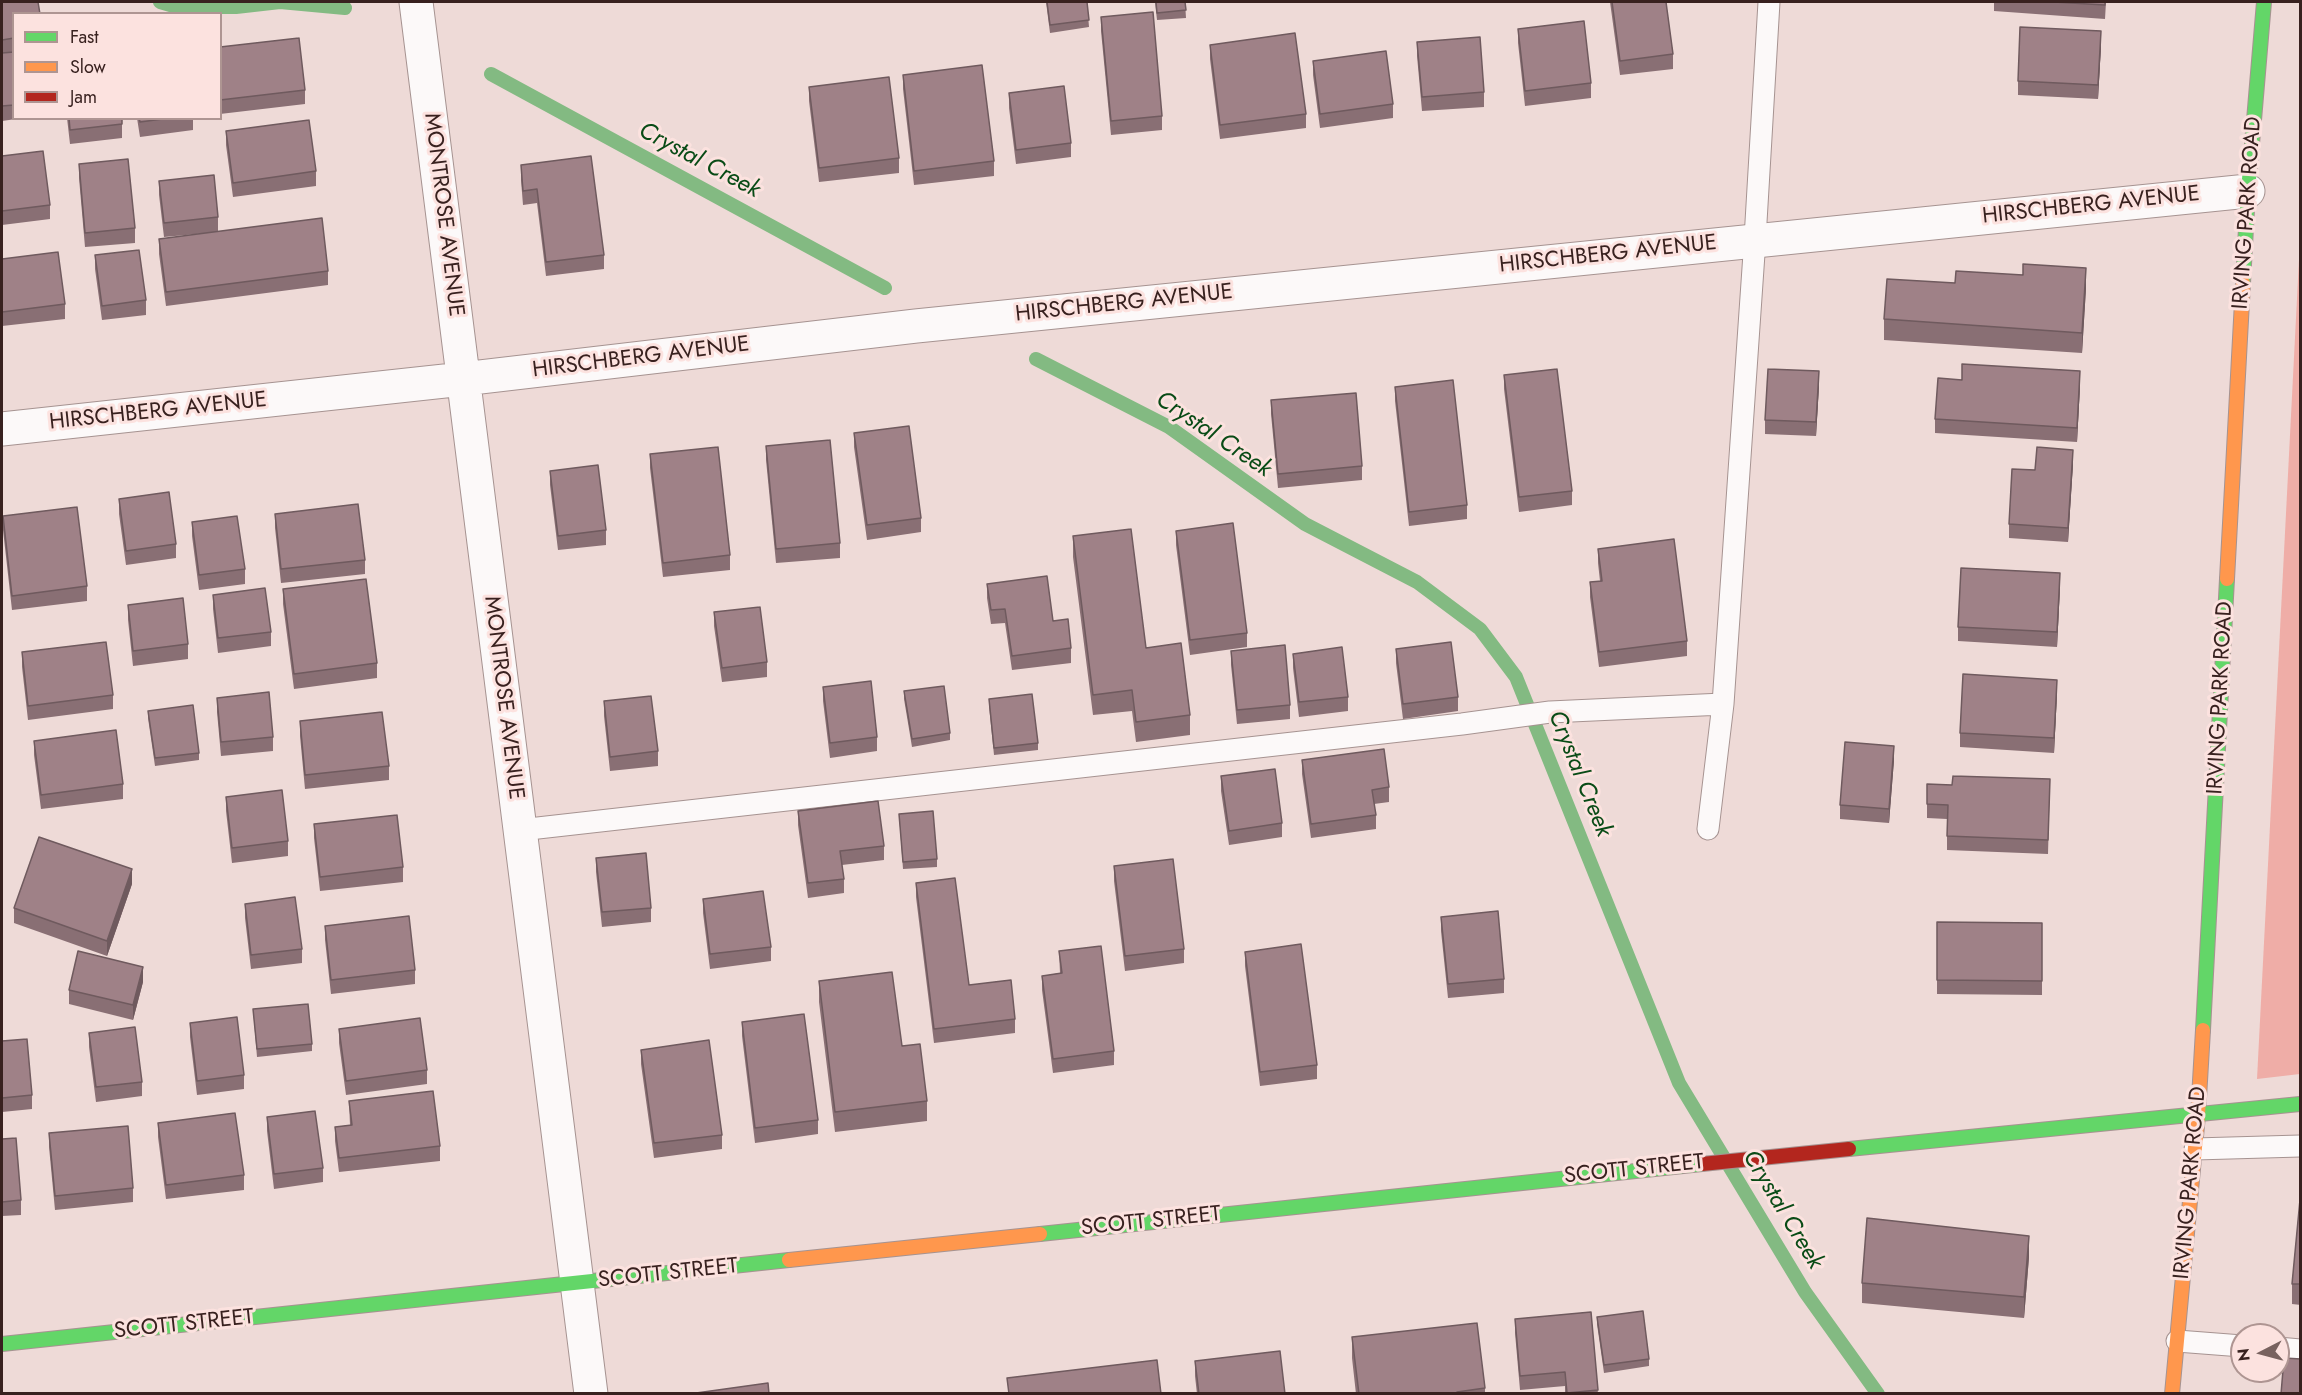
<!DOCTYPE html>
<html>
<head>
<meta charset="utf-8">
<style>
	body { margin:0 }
	#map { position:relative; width:2302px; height:1395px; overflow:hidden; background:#eedad7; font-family:Jost,sans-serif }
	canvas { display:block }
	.frame { position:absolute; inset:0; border:3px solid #38211f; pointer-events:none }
	.legend { position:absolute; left:12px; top:12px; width:210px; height:108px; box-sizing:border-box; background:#fce2df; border:2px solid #ae9592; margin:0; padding:8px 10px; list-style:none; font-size:18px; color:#38211f }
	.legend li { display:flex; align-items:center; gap:12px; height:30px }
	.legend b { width:30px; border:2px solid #ae9592 }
	.north { position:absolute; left:2230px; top:1323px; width:60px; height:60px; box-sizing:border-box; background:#fce2df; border:2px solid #ae9592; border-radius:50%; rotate:264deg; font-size:16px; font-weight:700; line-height:24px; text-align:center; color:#38211f }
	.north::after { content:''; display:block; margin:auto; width:21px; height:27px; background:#78625f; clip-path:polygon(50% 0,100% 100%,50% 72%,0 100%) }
</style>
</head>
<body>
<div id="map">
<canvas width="2302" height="1395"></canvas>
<div class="frame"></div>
<ul class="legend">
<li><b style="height:8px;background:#63d668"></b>Fast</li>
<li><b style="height:8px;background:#ff974d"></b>Slow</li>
<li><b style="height:8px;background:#b3261e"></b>Jam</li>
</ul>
<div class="north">N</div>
</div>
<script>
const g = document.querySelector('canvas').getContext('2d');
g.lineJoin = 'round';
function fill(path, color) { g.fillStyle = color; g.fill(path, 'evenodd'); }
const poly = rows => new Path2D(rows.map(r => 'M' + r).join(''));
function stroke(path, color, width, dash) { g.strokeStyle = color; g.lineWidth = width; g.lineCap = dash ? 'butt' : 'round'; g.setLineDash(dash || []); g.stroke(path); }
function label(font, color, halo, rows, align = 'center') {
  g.font = font + ' Jost,sans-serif'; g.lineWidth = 6; g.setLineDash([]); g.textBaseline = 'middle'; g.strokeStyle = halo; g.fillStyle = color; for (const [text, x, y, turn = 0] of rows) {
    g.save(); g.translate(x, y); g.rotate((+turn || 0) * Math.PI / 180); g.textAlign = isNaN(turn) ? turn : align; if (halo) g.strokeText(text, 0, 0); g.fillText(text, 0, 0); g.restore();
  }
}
fill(poly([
	[2300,240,2300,1074,2257,1079]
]), '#efada7');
stroke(poly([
	[160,2,177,7,236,7,280,2,345,8],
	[491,74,885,288],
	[1036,359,1169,427,1305,524,1417,582,1480,629,1516,677,1679,1083,1805,1292,1878,1394]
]), '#83ba82', 14);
const lane = poly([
	[1708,829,1723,704,1755,239,1769,2],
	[520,830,1462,724,1550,712,1723,704],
	[2195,1149,2300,1146],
	[2177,1341,2242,1346],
	[2278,1348,2300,1350]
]);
const street = poly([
	[416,2,591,1394],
	[2,429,463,379,916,326,2248,191]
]);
const fast = poly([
	[2243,283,2248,191,2264,2],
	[2203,1030,2227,579],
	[1849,1149,2300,1104],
	[1040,1234,1702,1164],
	[2,1344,789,1260]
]);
const slow = poly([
	[2227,579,2243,283],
	[789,1260,1040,1234],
	[2172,1394,2198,1115,2203,1030]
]);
const jam = poly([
	[1702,1164,1849,1149]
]);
stroke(lane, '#a69391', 23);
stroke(street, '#a69391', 35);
stroke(fast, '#a69391', 16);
stroke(slow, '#a69391', 16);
stroke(jam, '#a69391', 16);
stroke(lane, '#fcf9f9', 21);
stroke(street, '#fcf9f9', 33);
stroke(fast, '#63d668', 14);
stroke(slow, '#ff974d', 14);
stroke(jam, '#b3261e', 14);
fill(poly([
	[2,2,14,14,14,118,23,118,2,121],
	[1046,2,1087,2,1089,27,1050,33],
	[1155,2,1185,2,1186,18,1157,20],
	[1610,2,1666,2,1673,54,1673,69,1620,75],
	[1994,2,2106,2,2105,19,1994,11],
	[1101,17,1162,116,1162,130,1111,135,1101,31],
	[1518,29,1591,83,1591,98,1525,106,1518,43],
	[1417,42,1484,92,1484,107,1422,111,1417,56],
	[1210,45,1306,114,1306,128,1220,139,1210,59],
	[2101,46,2098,99,2018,95,2018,81],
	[220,47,305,90,305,104,220,114],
	[1313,61,1393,104,1393,118,1320,128,1313,75],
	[903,75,994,161,994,176,914,185,903,89],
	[809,87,899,158,899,173,819,182,809,101],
	[1009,93,1071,143,1071,157,1016,164,1009,108],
	[67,118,122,118,122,138,70,144],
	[137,118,193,118,193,130,140,137],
	[226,131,316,171,316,186,233,197,226,145],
	[2,156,50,205,50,219,2,225],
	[79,164,135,228,135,243,85,247,79,178],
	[521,165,604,255,604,269,546,276,537,203,523,205,521,180],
	[159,181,218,217,218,232,164,237,159,195],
	[159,239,328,271,328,285,166,306,159,254],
	[95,255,146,300,146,315,102,320,95,269],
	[2,259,65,304,65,319,2,326],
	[2023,275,2086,288,2082,353,1884,340,1884,319,1955,283],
	[1504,375,1572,491,1572,505,1519,512,1504,389],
	[1819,386,1816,436,1765,434,1765,420],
	[2080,386,2077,442,1935,433,1935,419],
	[1395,387,1467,505,1467,519,1409,526,1395,401],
	[1271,400,1362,466,1362,480,1278,488,1271,414],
	[854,433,921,518,921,532,867,540,854,447],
	[766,446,840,543,840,558,776,563,766,460],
	[650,454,730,555,730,570,663,577,650,468],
	[2073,464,2068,542,2009,538,2009,524,2035,470],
	[550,471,606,530,606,545,558,550,550,485],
	[119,499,176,544,176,558,126,565,119,514],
	[275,514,365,560,365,574,281,583,275,528],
	[3,516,87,586,87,601,12,610,3,530],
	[192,522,245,569,245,584,199,590,192,536],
	[1176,531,1247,633,1247,647,1190,655,1176,545],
	[1073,536,1190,715,1190,735,1136,742,1132,711,1093,715,1073,557],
	[1598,549,1687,641,1687,656,1599,667,1590,597,1590,582,1600,581,1598,563],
	[987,584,1053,621,1071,648,1071,663,1012,670,1005,623,991,624,987,598],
	[2060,587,2057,647,1958,641,1958,627],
	[283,589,377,663,377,678,294,689,283,604],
	[213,595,271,632,271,646,218,653,213,609],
	[128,605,188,644,188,659,133,666,128,620],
	[714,612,767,662,767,677,722,682,714,626],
	[1396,649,1458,697,1458,711,1403,719,1396,663],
	[1231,651,1290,705,1290,719,1237,724,1231,665],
	[22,652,113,695,113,709,28,720,22,667],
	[1293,654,1348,697,1348,711,1299,717,1293,668],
	[823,687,877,737,877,751,830,758,823,701],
	[904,691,950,733,950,740,912,747,904,699],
	[2057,694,2054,753,1960,747,1960,733],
	[217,698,273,737,273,751,221,756,217,712],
	[989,699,1038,743,1038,750,994,755,989,706],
	[604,701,658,751,658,766,610,771,604,716],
	[148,711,199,753,199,760,155,766,148,718],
	[300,721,389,766,389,780,305,789,300,736],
	[34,741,123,784,123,799,41,809,34,755],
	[1302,760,1389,787,1389,802,1374,804,1376,815,1376,829,1311,838,1302,774],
	[1894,760,1889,823,1840,819,1840,805],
	[1221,776,1282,823,1282,837,1229,845,1221,791],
	[2050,779,2048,854,1947,850,1947,819,1927,818,1927,784,1952,785],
	[226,797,288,841,288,856,232,863,226,811],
	[798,811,884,846,884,860,842,865,844,879,844,893,808,898,798,825],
	[899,814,937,859,937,867,903,869],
	[314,824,403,867,403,882,320,891,314,838],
	[596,858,651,908,651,922,602,927,596,872],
	[1114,866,1184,949,1184,963,1125,971,1114,881],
	[916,883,969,985,1015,1019,1015,1033,934,1043,916,897],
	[132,884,107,956,14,923,14,908],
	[703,899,771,947,771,961,710,969,703,913],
	[245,904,302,949,302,963,251,969,245,918],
	[1441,917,1504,979,1504,993,1448,998,1441,931],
	[1937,922,2042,923,2042,995,1937,994],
	[325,926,415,970,415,984,331,994,325,940],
	[1059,951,1114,1051,1114,1065,1053,1073,1042,990,1042,976,1060,973],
	[1245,952,1317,1065,1317,1079,1260,1086,1245,966],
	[819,981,902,1046,927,1101,927,1121,835,1132,819,1002],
	[143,982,133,1020,69,1004,69,990],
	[253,1009,312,1044,312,1051,257,1057],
	[742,1022,818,1120,818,1134,755,1143,742,1036],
	[190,1023,244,1075,244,1089,197,1095,190,1037],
	[339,1029,427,1070,427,1084,346,1095,339,1043],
	[89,1033,142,1082,142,1096,96,1102,89,1047],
	[2,1041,32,1095,32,1109,2,1112],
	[641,1050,722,1135,722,1149,654,1158,641,1064],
	[349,1101,440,1146,440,1161,339,1172,335,1141,335,1127,350,1125],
	[267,1117,323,1168,323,1182,274,1189,267,1131],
	[158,1123,244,1175,244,1190,166,1199,158,1137],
	[49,1133,133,1188,133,1202,55,1210,49,1147],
	[2,1139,21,1200,21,1215,2,1216],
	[2301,1189,2301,1305,2292,1304,2292,1284],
	[2029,1257,2024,1318,1862,1303,1862,1283],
	[1591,1312,1598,1394,1565,1394,1565,1386,1520,1390,1515,1333,1515,1319],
	[1597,1317,1649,1359,1649,1366,1604,1373,1597,1324],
	[1352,1337,1485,1388,1485,1394,1356,1394,1352,1358],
	[1195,1361,1285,1394,1197,1394,1195,1376]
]), '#896f74');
fill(poly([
	[2101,31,2101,46,2098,99,2098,85],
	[2086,268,2086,288,2082,353,2082,333],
	[1819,371,1819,386,1816,436,1816,422],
	[2080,371,2080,386,2077,442,2077,428],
	[2073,450,2073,464,2068,542,2068,528],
	[2060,573,2060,587,2057,647,2057,632],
	[2057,680,2057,694,2054,753,2054,738],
	[1894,746,1894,760,1889,823,1889,809],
	[132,869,132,884,107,956,107,941],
	[143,967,143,982,133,1020,133,1005],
	[2029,1236,2029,1257,2024,1318,2024,1297]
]), '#6f5a5e');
const building = poly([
	[2,2,38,2,40,14,14,14,14,38,2,40,2,2],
	[1047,2,1087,2,1089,20,1050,25,1047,2],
	[1156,2,1185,2,1186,10,1157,13,1156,2],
	[1612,2,1666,2,1673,54,1620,61,1612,2],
	[2054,2,2105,2,2105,5,2054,2],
	[1153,12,1162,116,1111,121,1101,17,1153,12],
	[1584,21,1591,83,1525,91,1518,29,1584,21],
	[2020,27,2101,31,2098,85,2018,81,2020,27],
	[1295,33,1306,114,1220,125,1210,45,1295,33],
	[1480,37,1484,92,1422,97,1417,42,1480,37],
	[299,38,305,90,220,100,220,47,299,38],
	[1386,51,1393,104,1320,114,1313,61,1386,51],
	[14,52,14,105,2,106,2,53,14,52],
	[982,65,994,161,914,171,903,75,982,65],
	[889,77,899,158,819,168,809,87,889,77],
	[1064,86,1071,143,1016,150,1009,93,1064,86],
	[69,118,122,118,122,124,70,130,69,118],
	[139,118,170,118,140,122,139,118],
	[309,120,316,171,233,183,226,131,309,120],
	[43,151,50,205,2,211,2,156,43,151],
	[591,156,604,255,546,262,537,189,523,191,521,165,591,156],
	[128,159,135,228,85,233,79,164,128,159],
	[214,175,218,217,164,223,159,181,214,175],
	[322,218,328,271,166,292,159,239,322,218],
	[139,250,146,300,102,306,95,255,139,250],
	[58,252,65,304,2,312,2,259,58,252],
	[2023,264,2086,268,2082,333,1884,319,1887,279,1955,283,1956,271,2023,275,2023,264],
	[1962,364,2080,371,2077,428,1935,419,1938,378,1962,380,1962,364],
	[1557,369,1572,491,1519,497,1504,375,1557,369],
	[1768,369,1819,371,1816,422,1765,420,1768,369],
	[1453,380,1467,505,1409,512,1395,387,1453,380],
	[1356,393,1362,466,1278,474,1271,400,1356,393],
	[909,426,921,518,867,525,854,433,909,426],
	[830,440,840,543,776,549,766,446,830,440],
	[718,447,730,555,663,563,650,454,718,447],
	[2037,447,2073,450,2068,528,2009,524,2012,469,2035,470,2037,447],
	[598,465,606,530,558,536,550,471,598,465],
	[169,492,176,544,126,551,119,499,169,492],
	[358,504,365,560,281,569,275,514,358,504],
	[77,507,87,586,12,596,3,516,77,507],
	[237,516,245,569,199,575,192,522,237,516],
	[1233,523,1247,633,1190,640,1176,531,1233,523],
	[1131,529,1146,648,1181,643,1190,715,1136,722,1132,690,1093,695,1073,536,1131,529],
	[1674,539,1687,641,1599,652,1590,582,1602,581,1598,549,1674,539],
	[1961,568,2060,573,2057,632,1958,627,1961,568],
	[1047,576,1053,621,1068,619,1071,648,1012,656,1005,609,991,610,987,584,1047,576],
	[366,579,377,663,294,674,283,589,366,579],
	[265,588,271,632,218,638,213,595,265,588],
	[183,598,188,644,133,651,128,605,183,598],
	[760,607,767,662,722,668,714,612,760,607],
	[106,642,113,695,28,706,22,652,106,642],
	[1451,642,1458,697,1403,704,1396,649,1451,642],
	[1285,645,1290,705,1237,710,1231,651,1285,645],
	[1342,647,1348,697,1299,702,1293,654,1342,647],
	[1963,674,2057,680,2054,738,1960,733,1963,674],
	[871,681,877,737,830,743,823,687,871,681],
	[944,686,950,733,912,739,904,691,944,686],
	[269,692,273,737,221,742,217,698,269,692],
	[1032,694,1038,743,994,748,989,699,1032,694],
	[651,696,658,751,610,757,604,701,651,696],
	[193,705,199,753,155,758,148,711,193,705],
	[382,712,389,766,305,775,300,721,382,712],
	[116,730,123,784,41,795,34,741,116,730],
	[1845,742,1894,746,1889,809,1840,805,1845,742],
	[1384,749,1389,787,1372,790,1376,815,1311,824,1302,760,1384,749],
	[1275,769,1282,823,1229,831,1221,776,1275,769],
	[1953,776,2050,779,2048,840,1947,836,1948,805,1927,804,1927,784,1952,785,1953,776],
	[282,790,288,841,232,848,226,797,282,790],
	[878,801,884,846,840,851,844,879,808,883,798,811,878,801],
	[933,811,937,859,903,862,899,814,933,811],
	[397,815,403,867,320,877,314,824,397,815],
	[39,837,132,869,107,941,14,908,39,837],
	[646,853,651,908,602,912,596,858,646,853],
	[1173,859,1184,949,1125,956,1114,866,1173,859],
	[955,878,969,985,1011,980,1015,1019,934,1029,916,883,955,878],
	[763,891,771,947,710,954,703,899,763,891],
	[295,897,302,949,251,955,245,904,295,897],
	[1498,911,1504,979,1448,984,1441,917,1498,911],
	[409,916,415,970,331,980,325,926,409,916],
	[1937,922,2042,923,2042,981,1937,980,1937,922],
	[1301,944,1317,1065,1260,1072,1245,952,1301,944],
	[1101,946,1114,1051,1053,1059,1042,976,1062,973,1059,951,1101,946],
	[78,951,143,967,133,1005,69,990,78,951],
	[892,972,902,1046,920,1044,927,1101,835,1112,819,981,892,972],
	[308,1004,312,1044,257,1049,253,1009,308,1004],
	[804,1014,818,1120,755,1128,742,1022,804,1014],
	[237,1017,244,1075,197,1081,190,1023,237,1017],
	[420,1018,427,1070,346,1081,339,1029,420,1018],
	[135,1027,142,1082,96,1087,89,1033,135,1027],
	[27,1039,32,1095,2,1098,2,1041,27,1039],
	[709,1040,722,1135,654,1143,641,1050,709,1040],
	[433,1091,440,1146,339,1158,335,1127,352,1125,349,1101,433,1091],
	[315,1111,323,1168,274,1174,267,1117,315,1111],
	[235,1113,244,1175,166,1185,158,1123,235,1113],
	[128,1126,133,1188,55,1196,49,1133,128,1126],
	[16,1138,21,1200,2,1202,2,1139,16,1138],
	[2301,1189,2301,1284,2292,1284,2301,1189],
	[1867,1218,2029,1236,2024,1297,1862,1283,1867,1218],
	[1643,1311,1649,1359,1604,1365,1597,1317,1643,1311],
	[1591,1312,1598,1390,1567,1393,1565,1372,1520,1376,1515,1319,1591,1312],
	[1477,1323,1485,1388,1457,1392,1457,1394,1359,1394,1352,1337,1477,1323],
	[1280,1351,1285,1394,1199,1394,1195,1361,1280,1351],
	[2284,1358,2301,1359,2301,1394,2281,1394,2284,1358],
	[1157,1360,1161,1394,1009,1394,1007,1378,1157,1360],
	[768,1383,769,1394,689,1394,768,1383]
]);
fill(building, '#9f8187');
stroke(building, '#6f5a5e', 1.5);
label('22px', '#38211f', '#fce2df', [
	["HIRSCHBERG AVENUE",2091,206,-6],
	["IRVING PARK ROAD",2248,213,-86],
	["MONTROSE AVENUE",443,215,83],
	["HIRSCHBERG AVENUE",1608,255,-6],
	["HIRSCHBERG AVENUE",1124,304,-6],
	["HIRSCHBERG AVENUE",641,358,-7],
	["HIRSCHBERG AVENUE",158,412,-6],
	["MONTROSE AVENUE",503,698,83],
	["IRVING PARK ROAD",2221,698,-87],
	["SCOTT STREET",1634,1170,-6],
	["IRVING PARK ROAD",2191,1183,-85],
	["SCOTT STREET",1151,1222,-6],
	["SCOTT STREET",668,1274,-6],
	["SCOTT STREET",184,1325,-6]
]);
label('italic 24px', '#094b16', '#fce2df', [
	["Crystal Creek",699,161,28],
	["Crystal Creek",1213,435,34],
	["Crystal Creek",1579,774,68],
	["Crystal Creek",1782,1210,59]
]);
</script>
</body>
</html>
